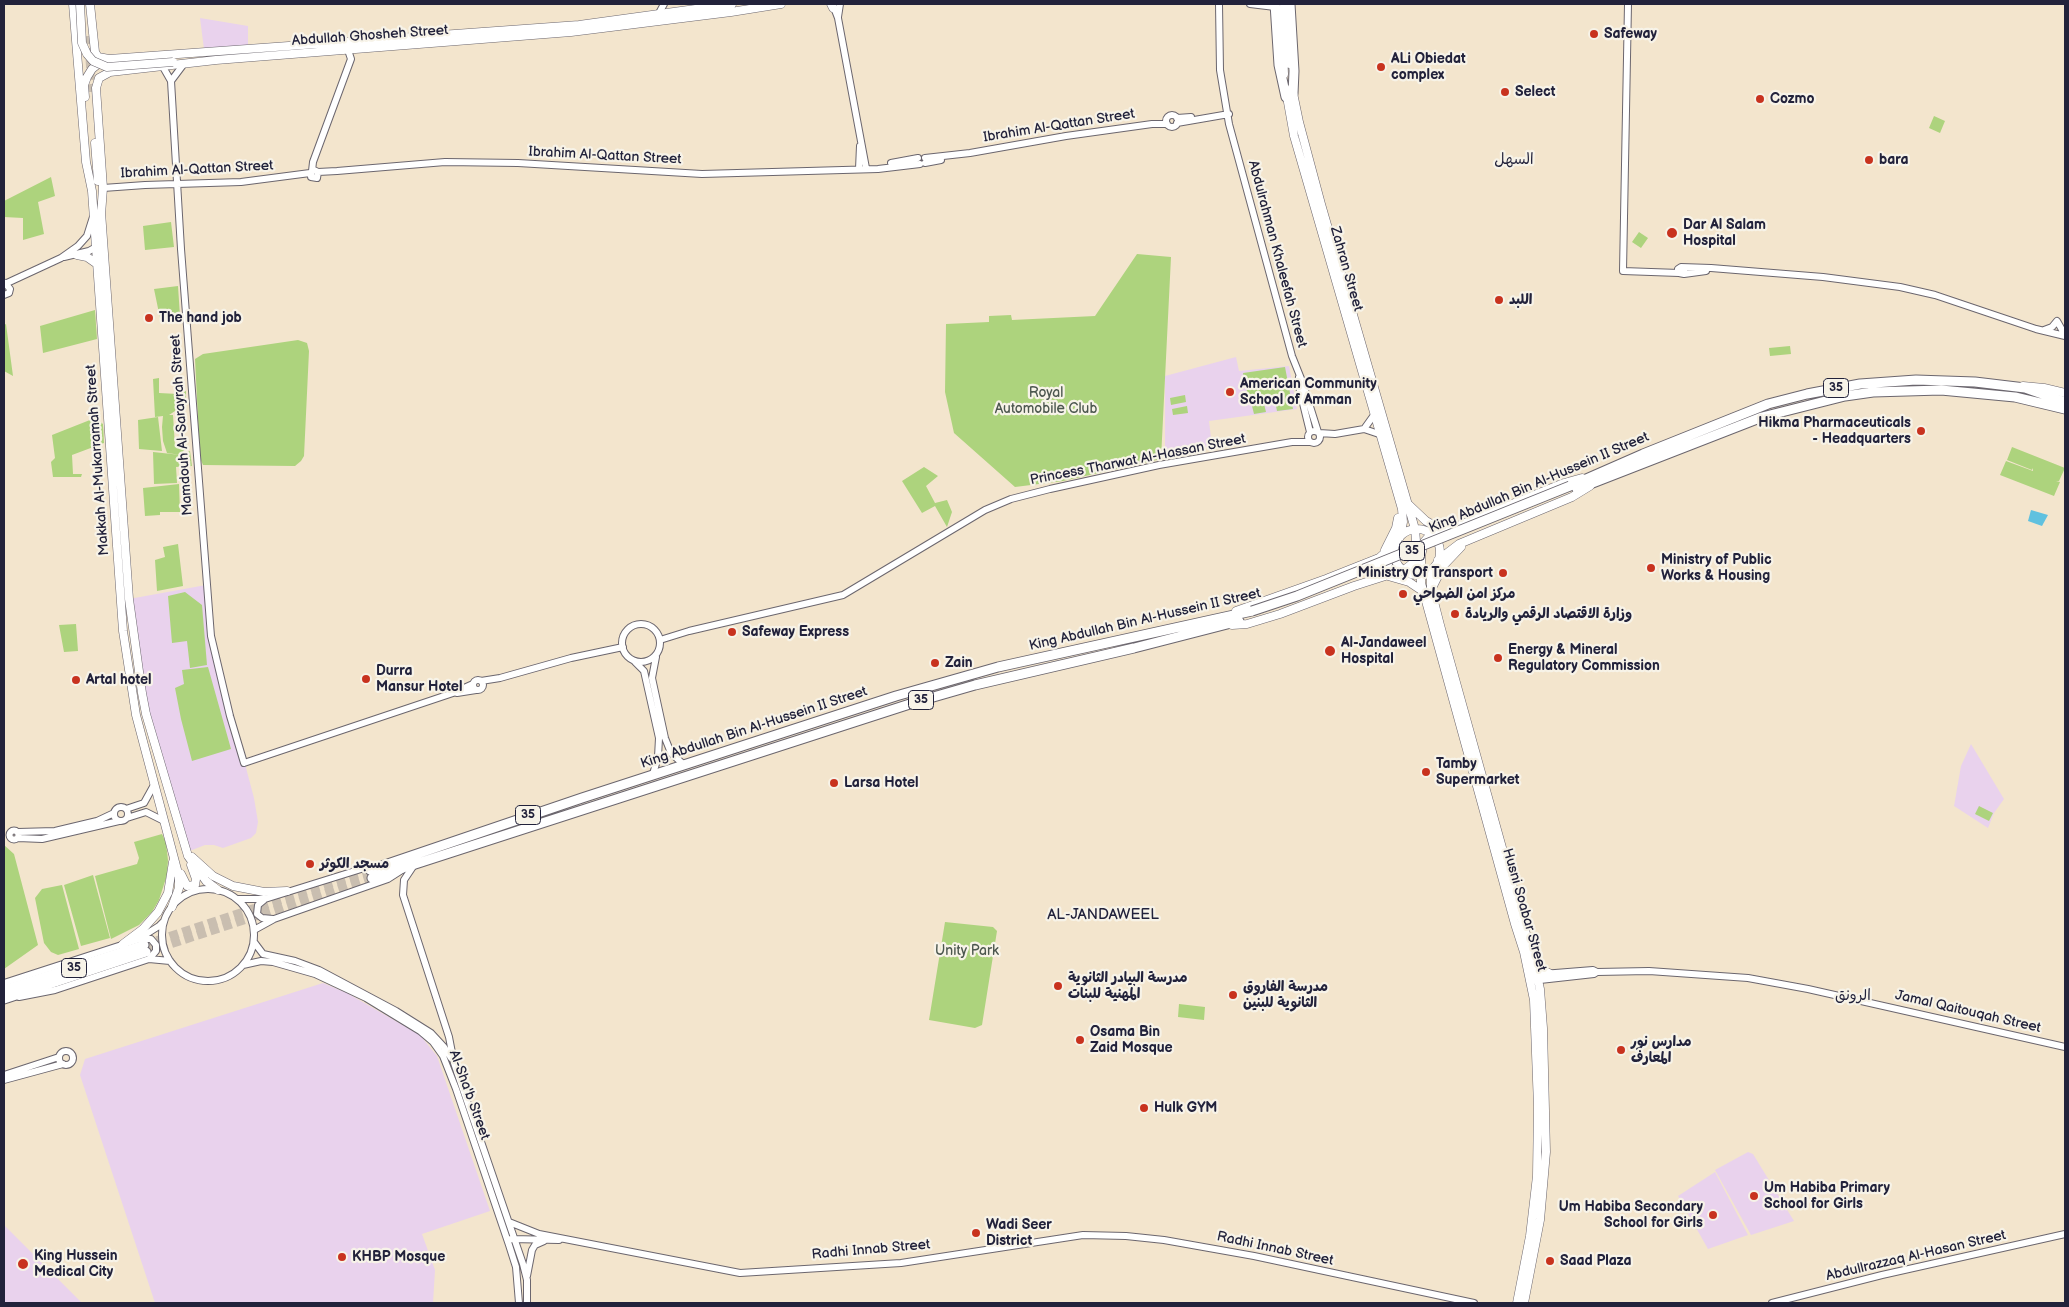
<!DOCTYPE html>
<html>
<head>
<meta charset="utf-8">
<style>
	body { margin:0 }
	#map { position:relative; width:2069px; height:1307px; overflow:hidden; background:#f3e5cd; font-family:"Balsamiq Sans",sans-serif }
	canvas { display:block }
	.frame { position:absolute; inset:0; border:5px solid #22223b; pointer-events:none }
</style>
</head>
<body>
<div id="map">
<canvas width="2069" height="1307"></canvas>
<div class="frame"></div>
</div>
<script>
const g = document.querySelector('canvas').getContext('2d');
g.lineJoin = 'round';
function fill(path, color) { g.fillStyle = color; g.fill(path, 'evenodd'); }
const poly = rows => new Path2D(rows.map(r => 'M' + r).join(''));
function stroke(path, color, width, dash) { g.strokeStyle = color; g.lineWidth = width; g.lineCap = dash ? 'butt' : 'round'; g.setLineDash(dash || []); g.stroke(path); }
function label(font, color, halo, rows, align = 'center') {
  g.font = font + ' "Balsamiq Sans","Playpen Sans Arabic",sans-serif'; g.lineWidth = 4.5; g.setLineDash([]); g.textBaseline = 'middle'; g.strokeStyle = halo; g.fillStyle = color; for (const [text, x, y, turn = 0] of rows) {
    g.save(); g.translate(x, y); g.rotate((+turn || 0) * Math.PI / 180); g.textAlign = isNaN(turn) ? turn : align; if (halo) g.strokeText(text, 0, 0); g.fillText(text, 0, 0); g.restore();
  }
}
fill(poly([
	[200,18,248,26,248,48,204,49],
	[1236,357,1239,371,1289,366,1297,409,1209,421,1212,446,1165,456,1165,376],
	[206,585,211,636,254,798,258,822,256,833,251,838,223,848,214,845,205,845,187,852,146,714,129,599],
	[1971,744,2004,799,1994,813,1988,828,1954,806,1961,766],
	[323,983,347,993,420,1035,437,1056,490,1211,422,1234,435,1270,433,1303,155,1303,80,1075,85,1059],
	[1748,1152,1753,1154,1794,1221,1751,1235,1715,1170],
	[1715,1172,1748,1235,1708,1249,1678,1196],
	[4,1225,82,1303,4,1303]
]), '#e9d2ed');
fill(poly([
	[1934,116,1945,121,1940,133,1929,128],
	[51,177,55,196,38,202,44,234,23,240,23,218,4,217,4,201],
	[171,222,174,247,145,250,143,226],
	[1639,232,1648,238,1641,248,1632,242],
	[1137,254,1171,257,1161,459,1063,481,1015,487,954,433,945,392,946,324,989,322,989,316,1011,315,1012,320,1095,316],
	[178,286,180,316,160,318,154,289],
	[95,310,97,339,43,353,40,326],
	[6,324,13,376,4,371,4,325],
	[298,340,307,343,309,351,304,456,301,461,295,466,203,465,200,458,195,359,203,354],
	[1790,346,1791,354,1770,356,1769,348],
	[1285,367,1293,409,1277,411,1275,401,1250,405,1243,373],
	[159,378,159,393,178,394,186,391,186,409,178,409,169,415,173,415,175,447,186,447,181,455,190,451,192,466,176,467,177,483,154,484,153,452,181,455,167,453,163,441,162,427,163,416,155,417,153,379],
	[1185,395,1186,402,1171,405,1170,398],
	[1264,404,1266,412,1254,414,1252,406],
	[1187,406,1188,413,1173,415,1172,409],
	[158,417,162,451,139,449,138,420],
	[95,418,103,424,104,443,72,455,73,474,82,474,81,477,53,477,51,462,55,458,52,435],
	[2012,447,2065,468,2059,481,2056,481,2060,482,2054,496,2000,475,2006,461,2033,471,2033,468,2032,470,2007,460],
	[924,467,938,476,926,486,935,503,947,500,952,512,947,527,935,506,922,513,902,481],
	[179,484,180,512,160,512,160,515,145,516,143,488],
	[178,544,183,586,157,591,155,560,165,557,163,547],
	[185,592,202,605,207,665,190,668,187,641,172,643,168,596],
	[76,624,78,651,64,652,59,625],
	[208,667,231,749,192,761,181,719,175,688,184,684,182,670],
	[1979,806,1993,813,1989,821,1975,814],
	[162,834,166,843,168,860,167,875,159,900,152,912,139,925,111,939,95,876,137,864,139,858,134,842],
	[4,845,14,854,38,945,4,969],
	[93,875,110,938,81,946,64,885],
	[62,885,79,949,58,955,51,952,44,943,35,898,42,889],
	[945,922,993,927,997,931,982,1025,975,1028,929,1020],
	[1179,1004,1205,1007,1204,1020,1178,1017]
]), '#add37d');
fill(poly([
	[2031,510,2048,515,2042,526,2028,521]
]), '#60c1df');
stroke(poly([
	[88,36,92,96]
]), '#c9beb0', 8, [8, 4]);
stroke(poly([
	[144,945,370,870],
	[146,952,372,878]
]), '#c9beb0', 9, [9, 4.5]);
const minor = poly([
	[1219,4,1220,70,1229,124,1292,356,1302,381,1318,432],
	[1250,4,1275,7],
	[1628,4,1623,271,1679,273],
	[833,5,838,18,866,168],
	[658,15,664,4],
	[838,17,840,4],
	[163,67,171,81,181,249,211,636,230,716,244,763,453,693,473,684],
	[171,81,183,65],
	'1166 121a6 6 0 1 1 12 0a6 6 0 1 1-12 0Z',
	[1177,118,1191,117],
	[1177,123,1229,114],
	[925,158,970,153,1066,136,1152,124,1167,124],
	[891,163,918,158],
	[925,163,941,160],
	[859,169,860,146],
	[312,171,313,162,351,59,348,50],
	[318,172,317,178,311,177,311,172,314,170,318,172,337,171,445,162,518,163,702,174,878,169,920,164],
	[103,188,145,185,241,182,310,173],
	[64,257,89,251,100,245],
	[1684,268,1684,274,1679,273,1678,269,1681,267,1711,268,1823,277,1900,287,1935,295,2036,329,2065,336],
	[1684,274,1706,271],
	[7,283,61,258,78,246,87,236,93,217],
	[4,295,9,293,10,289,5,283],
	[2044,330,2052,327,2057,321,2065,335],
	[1299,377,1298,383,1310,432],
	[1364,429,1374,415],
	'1308 437a6 6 0 1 1 12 0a6 6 0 1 1-12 0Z',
	[1319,433,1335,434,1364,429,1379,434],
	'622 643a19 19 0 1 1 38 0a19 19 0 1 1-38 0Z',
	[660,640,689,631,843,595,985,510,1011,499,1050,489,1159,465,1292,442,1310,442],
	[656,657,652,678,665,738,671,753,683,764],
	[635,662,644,671,659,738,658,757,653,774],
	'473 685a5 5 0 1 1 10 0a5 5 0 1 1-10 0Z',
	[481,681,500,678,571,658,623,647],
	[457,693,476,690],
	'114 814a7 7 0 1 1 14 0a7 7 0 1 1-14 0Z',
	[126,809,144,803,154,785],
	[127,818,146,812,164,821],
	'9.5 835a4.5 4.5 0 1 1 9 0a4.5 4.5 0 1 1-9 0Z',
	[18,832,55,831,97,821,114,813],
	[18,838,42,839,119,821],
	[414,865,404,880,403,895,449,1037,454,1063,523,1264,527,1280,527,1303],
	'162 935a46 46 0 1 1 92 0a46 46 0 1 1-92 0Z',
	[237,899,265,899,374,865],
	[264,900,258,905,257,914,262,918,273,919],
	[254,930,274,919,388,879,402,870],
	[140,939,151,939,156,945,156,951,149,959],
	[254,942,263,954,295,961,319,970,396,1011,431,1033,444,1047,451,1058],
	[243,965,261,961,273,962,315,974,366,998,420,1031,433,1042,443,1056,456,1089,509,1245,516,1267,519,1303],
	[1530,975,1593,970,1597,972],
	[1531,981,1594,974,1597,972,1649,971,1748,978,1808,989,2065,1047],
	[4,983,137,940,159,926,164,921],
	[19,997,55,990,149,959,170,961],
	'59 1058a7 7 0 1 1 14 0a7 7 0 1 1-14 0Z',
	[4,1075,59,1057],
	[4,1080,63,1064],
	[509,1222,539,1234,740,1273,901,1263,1083,1235,1126,1236,1164,1240,1254,1256,1474,1303],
	[511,1239,559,1240],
	[527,1276,532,1250,535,1245,544,1241],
	[1772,1303,1882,1275,2065,1234]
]);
const major = poly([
	[73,4,86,162,92,191,123,631,136,715,179,877,179,888,172,907],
	[90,4,95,52,98,57,109,59,579,25,732,4],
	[831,4,833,8],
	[1285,4,1290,64],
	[1281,9,1284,74],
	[1286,91,1294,136,1402,509,1403,522,1400,537],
	[85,97,84,85,87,77,92,69,102,61],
	[95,143,98,181],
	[101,212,129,599,142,693,146,714,188,856,206,881,218,890],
	[101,215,103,188,96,88,99,78,110,72,216,60,571,32,731,12,781,4],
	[77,255,87,257,97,264],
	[2023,386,2044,388,2065,393],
	[1409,505,1426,521,1435,526,1447,528],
	'1394 552a23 23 0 1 1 46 0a23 23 0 1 1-46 0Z',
	[1385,550,1396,528,1398,518],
	[1381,558,1385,559,1388,564,1384,576],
	[1438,560,1459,544,1572,497,1590,486],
	[1435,566,1431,576,1431,590,1440,625,1535,966,1540,989,1543,1028,1546,1152,1540,1220,1524,1303],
	[1388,576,1409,582,1424,592],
	[1433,586,1443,566,1461,547],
	[1236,611,1326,579,1379,558,1396,543],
	[1232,625,1247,624,1280,614,1354,586,1404,570,1413,563,1417,553,1415,529,1321,204,1299,122,1292,88],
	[192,857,213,876,233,886,264,892,287,891],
	[181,874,187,886,195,885,196,879,191,865],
	[123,944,143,929,158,912,168,893,173,862],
	[1535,966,1538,969,1549,973],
	[1517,1303,1530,1236,1537,1176,1538,1106,1534,1000,1524,952,1515,924,1421,583,1421,556,1424,542,1431,534,1460,525,1564,483,1582,478]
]);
const highway = poly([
	[1275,4,1279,65,1286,97],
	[1290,4,1294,71,1293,94],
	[1570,486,1643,454,1768,404,1807,394,1860,384,1916,380,1975,382,2025,388,2065,402],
	[1577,489,1762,417,1845,396,1873,392,1941,390,2015,397,2065,409],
	[370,870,582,798,896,696,998,667,1252,611],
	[372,878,916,702,975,685,1134,648,1239,621],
	[4,990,144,945],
	[4,999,146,952]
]);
stroke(minor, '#6b666e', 8);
stroke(major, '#6b666e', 9);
stroke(highway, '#6b666e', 11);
stroke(minor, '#fff', 6);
stroke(major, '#fff', 8);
stroke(highway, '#fff', 9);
const majorBridge = poly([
	[80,4,82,43,87,54,93,61,107,67,173,62]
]);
const highwayBridge = poly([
	[1252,611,1297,596,1570,486]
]);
stroke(majorBridge, '#6b666e', 9, []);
stroke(highwayBridge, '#6b666e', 11, []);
stroke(majorBridge, '#fff', 8);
stroke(highwayBridge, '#fff', 9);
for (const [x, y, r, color] of [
	[1594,34,5,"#c8321e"],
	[1381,67,5,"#c8321e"],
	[1505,92,5,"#c8321e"],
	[1760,99,5,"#c8321e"],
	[1869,160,5,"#c8321e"],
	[1672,233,6,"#c8321e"],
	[1499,300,5,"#c8321e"],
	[149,318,5,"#c8321e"],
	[1230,392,5,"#c8321e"],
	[1921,431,5,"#c8321e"],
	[1651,568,5,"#c8321e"],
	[1503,573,5,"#c8321e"],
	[1403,594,5,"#c8321e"],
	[1455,614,5,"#c8321e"],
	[732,632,5,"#c8321e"],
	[1330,651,6,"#c8321e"],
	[1498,658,5,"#c8321e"],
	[935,663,5,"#c8321e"],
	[366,679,5,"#c8321e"],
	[76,680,5,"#c8321e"],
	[1426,772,5,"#c8321e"],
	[834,783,5,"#c8321e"],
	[310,864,5,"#c8321e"],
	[1058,986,5,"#c8321e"],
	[1233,995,5,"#c8321e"],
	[1080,1040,5,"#c8321e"],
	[1621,1050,5,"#c8321e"],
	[1144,1108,5,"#c8321e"],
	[1754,1196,5,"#c8321e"],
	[1713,1215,5,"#c8321e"],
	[976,1233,5,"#c8321e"],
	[342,1257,5,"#c8321e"],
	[1550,1261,5,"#c8321e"],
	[23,1264,6,"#c8321e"]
]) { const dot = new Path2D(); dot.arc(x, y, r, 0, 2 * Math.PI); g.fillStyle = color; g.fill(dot); stroke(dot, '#f7f3e8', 2); }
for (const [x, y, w] of [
	[1836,388,25],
	[1412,551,25],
	[921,700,25],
	[528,815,25],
	[74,968,25]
]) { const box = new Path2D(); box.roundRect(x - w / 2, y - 9.5, w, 19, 4); g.fillStyle = '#f7f3e8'; g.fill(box); stroke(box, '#22223b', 1); }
label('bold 12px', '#22223b', null, [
	["35",1836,388],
	["35",1412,551],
	["35",921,700],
	["35",528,815],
	["35",74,968]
]);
label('bold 14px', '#22223b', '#f7f3e8', [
	["Safeway",1604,34],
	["ALi Obiedat",1391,59],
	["complex",1391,75],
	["Select",1515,92],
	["Cozmo",1770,99],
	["bara",1879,160],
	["Dar Al Salam",1683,225],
	["Hospital",1683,241],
	["اللبد",1509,300],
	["The hand job",159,318],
	["American Community",1240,384],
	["School of Amman",1240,400],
	["Hikma Pharmaceuticals",1911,423,"right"],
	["- Headquarters",1911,439,"right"],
	["Ministry of Public",1661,560],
	["Works & Housing",1661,576],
	["Ministry Of Transport",1493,573,"right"],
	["مركز امن الضواحي",1413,594],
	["وزارة الاقتصاد الرقمي والريادة",1465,614],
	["Safeway Express",742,632],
	["Al-Jandaweel",1341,643],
	["Hospital",1341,659],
	["Energy & Mineral",1508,650],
	["Regulatory Commission",1508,666],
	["Zain",945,663],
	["Durra",376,671],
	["Mansur Hotel",376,687],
	["Artal hotel",86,680],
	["Tamby",1436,764],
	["Supermarket",1436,780],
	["Larsa Hotel",844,783],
	["مسجد الكوثر",320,864],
	["مدرسة البيادر الثانوية",1068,978],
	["المهنية للبنات",1068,994],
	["مدرسة الفاروق",1243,987],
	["الثانوية للبنين",1243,1003],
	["Osama Bin",1090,1032],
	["Zaid Mosque",1090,1048],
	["مدارس نور",1631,1042],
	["المعارف",1631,1058],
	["Hulk GYM",1154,1108],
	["Um Habiba Primary",1764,1188],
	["School for Girls",1764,1204],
	["Um Habiba Secondary",1703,1207,"right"],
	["School for Girls",1703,1223,"right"],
	["Wadi Seer",986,1225],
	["District",986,1241],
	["King Hussein",34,1256],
	["Medical City",34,1272],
	["KHBP Mosque",352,1257],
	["Saad Plaza",1560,1261]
], 'left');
label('14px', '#22223b', '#f7f3e8', [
	["Abdullah Ghosheh Street",370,36,-4],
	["Ibrahim Al-Qattan Street",1059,126,-9],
	["Ibrahim Al-Qattan Street",605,156,3],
	["Ibrahim Al-Qattan Street",197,170,-3],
	["Abdulrahman Khaleefah Street",1277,254,75],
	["Zahran Street",1346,269,74],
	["Mamdouh Al-Sarayrah Street",182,425,-94],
	["Makkah Al-Mukarramah Street",98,460,-94],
	["Princess Tharwat Al-Hassan Street",1138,460,-11],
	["King Abdullah Bin Al-Hussein II Street",1539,483,-23],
	["King Abdullah Bin Al-Hussein II Street",1145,620,-13],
	["King Abdullah Bin Al-Hussein II Street",754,728,-18],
	["Husni Soabar Street",1524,910,74],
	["Jamal Qaitouqah Street",1968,1012,13],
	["Al-Sha'b Street",469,1095,70],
	["Radhi Innab Street",1275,1249,12],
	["Radhi Innab Street",871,1250,-5],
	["Abdullrazzaq Al-Hasan Street",1916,1256,-13]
]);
label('14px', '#4c574f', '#f7f3e8', [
	["Royal",1046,393],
	["Automobile Club",1046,409],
	["Unity Park",967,951]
]);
label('15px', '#22223b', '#f7f3e8', [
	["السهل",1514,160],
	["AL-JANDAWEEL",1103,915],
	["الرونق",1853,996]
]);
</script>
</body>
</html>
